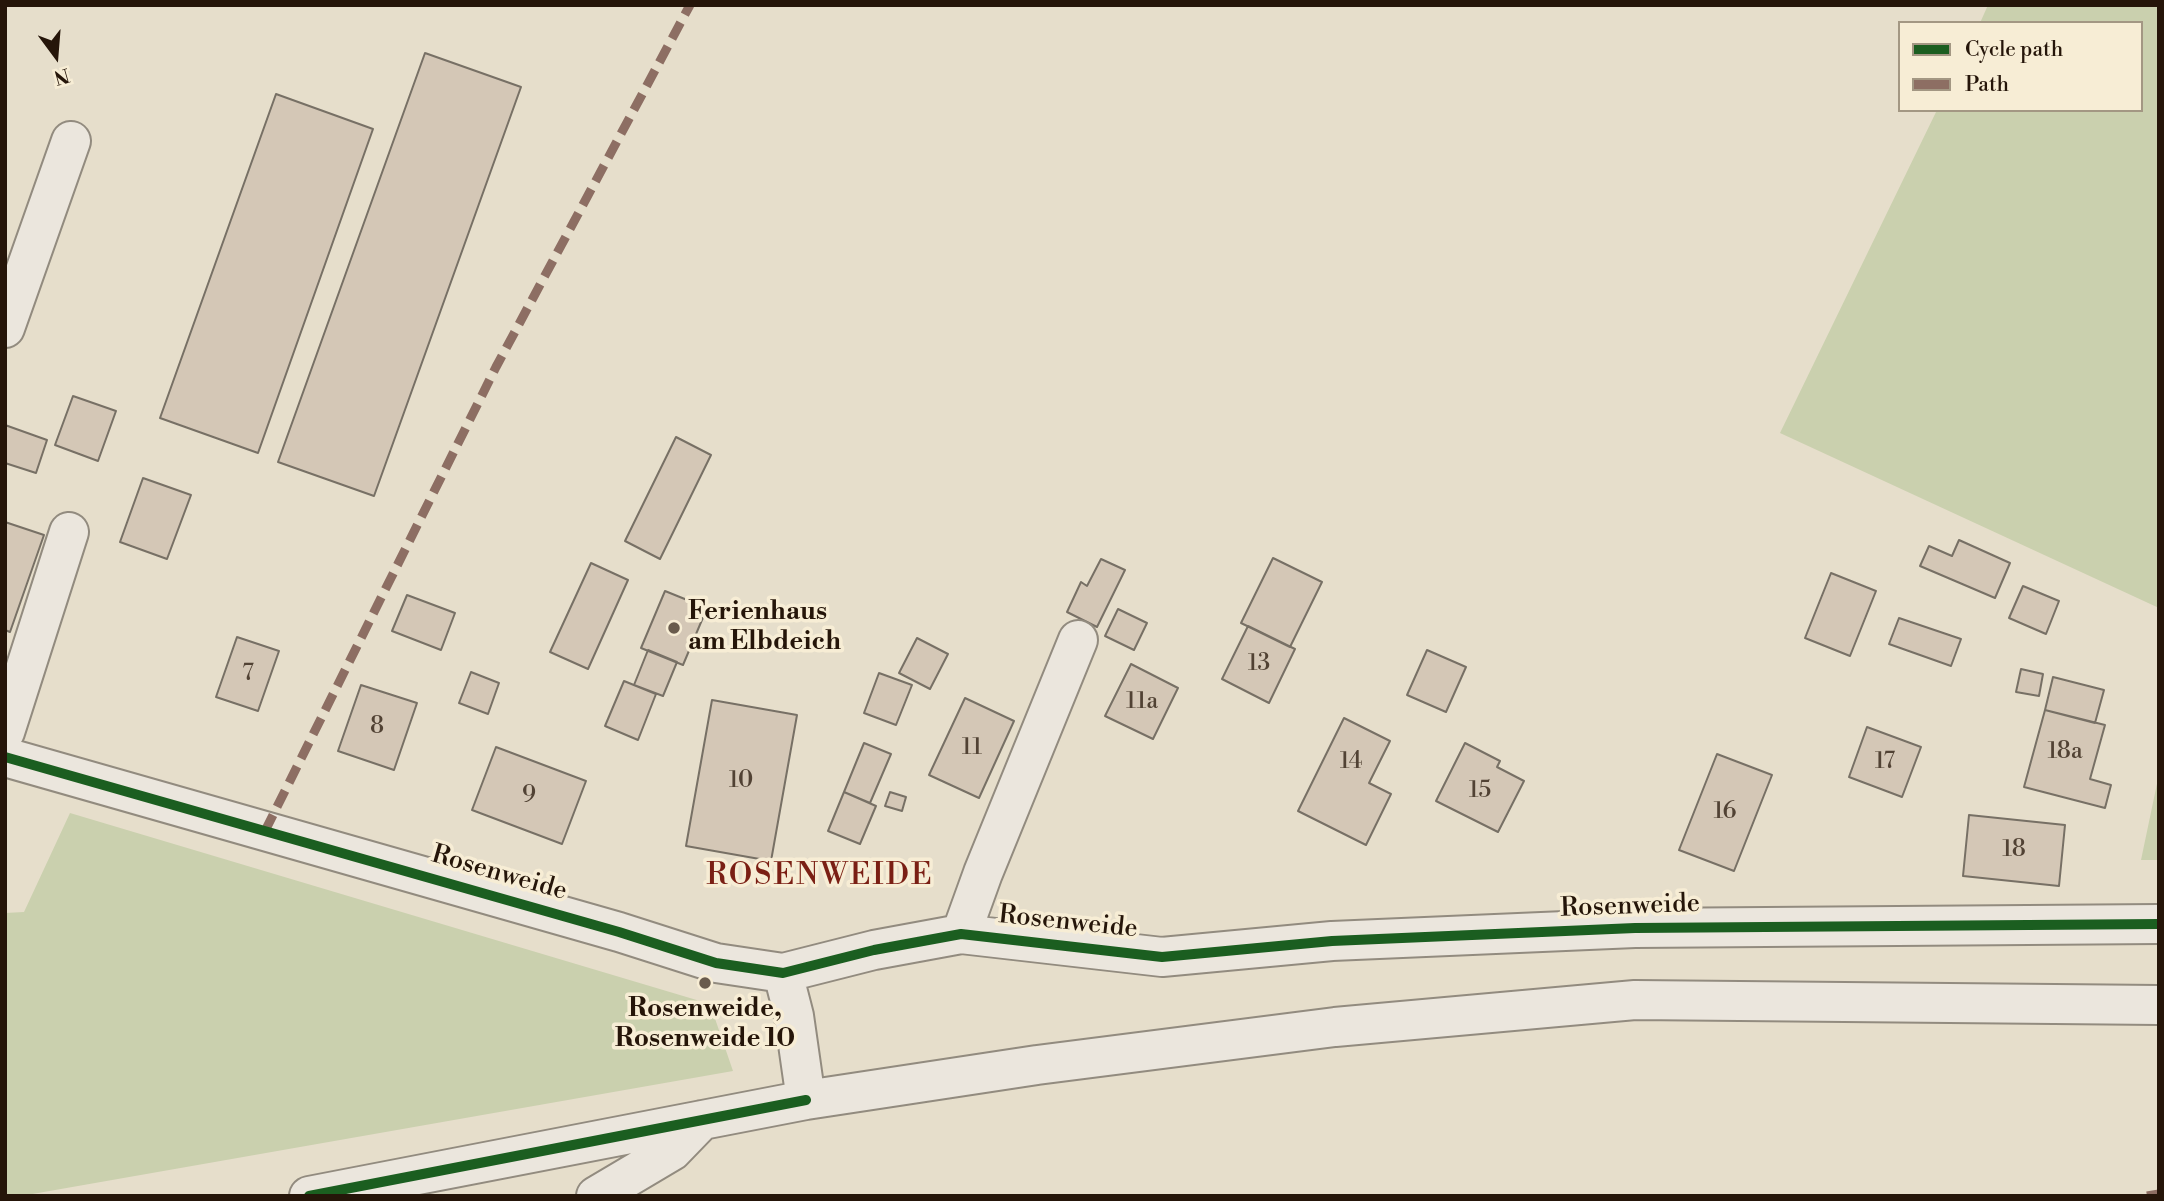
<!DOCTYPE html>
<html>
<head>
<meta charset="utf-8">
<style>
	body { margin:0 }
	#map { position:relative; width:2164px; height:1201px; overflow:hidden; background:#e6decb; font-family:"Libre Bodoni",serif }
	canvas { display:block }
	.frame { position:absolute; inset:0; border:7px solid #251509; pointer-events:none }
	.legend { position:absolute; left:1898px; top:21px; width:245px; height:91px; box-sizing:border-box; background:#f7edd5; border:2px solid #a39783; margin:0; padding:9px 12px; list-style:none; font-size:21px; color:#251509 }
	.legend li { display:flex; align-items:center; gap:14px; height:35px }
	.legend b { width:35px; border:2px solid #a39783 }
	.north { position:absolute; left:21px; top:21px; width:70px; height:70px; -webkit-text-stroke:5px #f7edd5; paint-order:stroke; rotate:164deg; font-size:19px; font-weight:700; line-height:28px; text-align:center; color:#251509 }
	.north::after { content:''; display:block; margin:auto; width:24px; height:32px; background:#251509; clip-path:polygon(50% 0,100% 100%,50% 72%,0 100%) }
</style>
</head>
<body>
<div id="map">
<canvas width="2164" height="1201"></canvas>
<div class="frame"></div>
<ul class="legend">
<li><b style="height:9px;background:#1b5e20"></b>Cycle path</li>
<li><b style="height:9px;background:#8d6e63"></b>Path</li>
</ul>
<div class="north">N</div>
</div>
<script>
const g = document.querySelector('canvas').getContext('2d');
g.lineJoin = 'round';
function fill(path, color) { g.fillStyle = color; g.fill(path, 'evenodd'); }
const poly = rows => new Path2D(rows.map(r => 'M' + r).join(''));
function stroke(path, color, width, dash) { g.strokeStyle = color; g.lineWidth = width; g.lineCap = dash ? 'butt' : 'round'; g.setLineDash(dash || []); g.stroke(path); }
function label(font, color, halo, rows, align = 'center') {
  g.font = font + ' "Libre Bodoni",serif'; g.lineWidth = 7; g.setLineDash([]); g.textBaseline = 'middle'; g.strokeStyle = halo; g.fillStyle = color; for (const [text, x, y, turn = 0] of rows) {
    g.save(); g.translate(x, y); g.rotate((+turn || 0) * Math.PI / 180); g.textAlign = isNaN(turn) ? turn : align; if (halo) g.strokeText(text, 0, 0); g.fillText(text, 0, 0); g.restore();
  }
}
fill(poly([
	[1988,5,2159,5,2159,608,1780,433,1937,110,2141,110,2141,23,1980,23],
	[2159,774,2159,860,2141,860],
	[70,813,710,1004,733,1071,21,1196,5,1196,5,913,24,912]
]), '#cad0ae');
const building = poly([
	[425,53,521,87,374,496,278,462,425,53],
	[276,94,373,129,258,453,160,418,276,94],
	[73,396,116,411,98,461,55,445,73,396],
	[5,425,47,440,36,473,5,463,5,425],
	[676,437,711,455,660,559,625,541,676,437],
	[143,478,191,495,167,559,120,542,143,478],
	[5,522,44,535,10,632,5,630,5,522],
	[1959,540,2010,563,1995,598,1920,566,1929,546,1952,556,1959,540],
	[1273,558,1322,582,1290,647,1241,623,1273,558],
	[1101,559,1125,570,1097,627,1067,612,1081,582,1087,586,1101,559],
	[591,563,628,580,588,669,550,652,591,563],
	[1831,573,1876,591,1850,656,1805,638,1831,573],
	[2023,586,2059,601,2046,634,2009,618,2023,586],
	[665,591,707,608,683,665,641,648,665,591],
	[407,595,455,613,441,650,392,631,407,595],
	[1118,609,1147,623,1134,650,1105,636,1118,609],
	[1899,618,1961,639,1951,666,1889,644,1899,618],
	[1248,626,1295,649,1269,703,1222,679,1248,626],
	[237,637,279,651,258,711,216,697,237,637],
	[917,638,948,654,930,689,899,673,917,638],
	[648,650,677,662,663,696,634,685,648,650],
	[1427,650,1466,667,1446,712,1407,695,1427,650],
	[1131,664,1178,688,1153,739,1105,716,1131,664],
	[2021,669,2043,674,2039,696,2016,692,2021,669],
	[471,672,499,683,488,714,459,703,471,672],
	[879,673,912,685,896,725,864,713,879,673],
	[2053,677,2104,690,2095,723,2045,710,2053,677],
	[624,681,656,694,638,740,605,726,624,681],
	[361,685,417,703,394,770,338,751,361,685],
	[965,698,1014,721,979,798,929,775,965,698],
	[712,700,797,715,771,861,686,846,712,700],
	[2045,710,2105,725,2090,779,2111,785,2105,808,2024,787,2045,710],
	[1344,718,1390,741,1369,783,1391,794,1366,845,1298,811,1344,718],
	[1867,727,1921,747,1902,797,1849,777,1867,727],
	[864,743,891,754,870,803,844,792,864,743],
	[1465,743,1500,761,1497,767,1524,781,1498,832,1436,801,1465,743],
	[496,747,586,781,562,844,472,810,496,747],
	[1717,754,1772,775,1734,871,1679,850,1717,754],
	[844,792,876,806,860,844,828,831,844,792],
	[890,792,906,797,902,811,885,806,890,792],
	[1969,815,2065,825,2059,886,1963,876,1969,815]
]);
fill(building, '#d4c7b6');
stroke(building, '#777065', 2);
const minor = poly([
	[5,328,71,141],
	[5,732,69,532],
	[5,757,619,932,716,963,783,973,874,950,961,934,1162,957,1332,941,1635,928,2159,924],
	[961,934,983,873,1078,640],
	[783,973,794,1016,806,1100],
	[309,1196,806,1100,1037,1065,1335,1027,1635,1000,2159,1005],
	[596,1196,672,1151,702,1120]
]);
stroke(minor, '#928b7f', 42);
stroke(minor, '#ebe6dd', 38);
stroke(poly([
	[265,831,496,367,690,5],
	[2147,1196,2159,1194]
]), '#8d6e63', 9, [18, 9]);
stroke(poly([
	[5,757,619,932,716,963,783,973,874,950,961,934,1162,957,1332,941,1635,928,2159,924],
	[309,1196,806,1100]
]), '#1b5e20', 10);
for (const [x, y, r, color] of [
	[674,628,7,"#695b4d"],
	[705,983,7,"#695b4d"]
]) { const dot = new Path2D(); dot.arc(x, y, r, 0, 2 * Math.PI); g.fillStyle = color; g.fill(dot); stroke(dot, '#f7edd5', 2.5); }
label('23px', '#514234', null, [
	["13",1259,664],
	["7",248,674],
	["11a",1142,702],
	["8",377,727],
	["11",972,748],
	["18a",2065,752],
	["14",1351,762],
	["17",1885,762],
	["10",741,781],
	["15",1480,791],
	["9",529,796],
	["16",1725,812],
	["18",2014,850]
]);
label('bold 26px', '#251509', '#f7edd5', [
	["Ferienhaus",688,613],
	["am Elbdeich",688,643],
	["Rosenweide,",705,1010,"center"],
	["Rosenweide 10",705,1040,"center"]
], 'left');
label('26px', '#251509', '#f7edd5', [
	["Rosenweide",499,874,16],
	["Rosenweide",1630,907,-2],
	["Rosenweide",1068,923,6]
]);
g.letterSpacing = '2px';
label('30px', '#7a1f14', '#f7edd5', [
	["ROSENWEIDE",820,877]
]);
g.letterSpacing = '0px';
</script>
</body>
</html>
